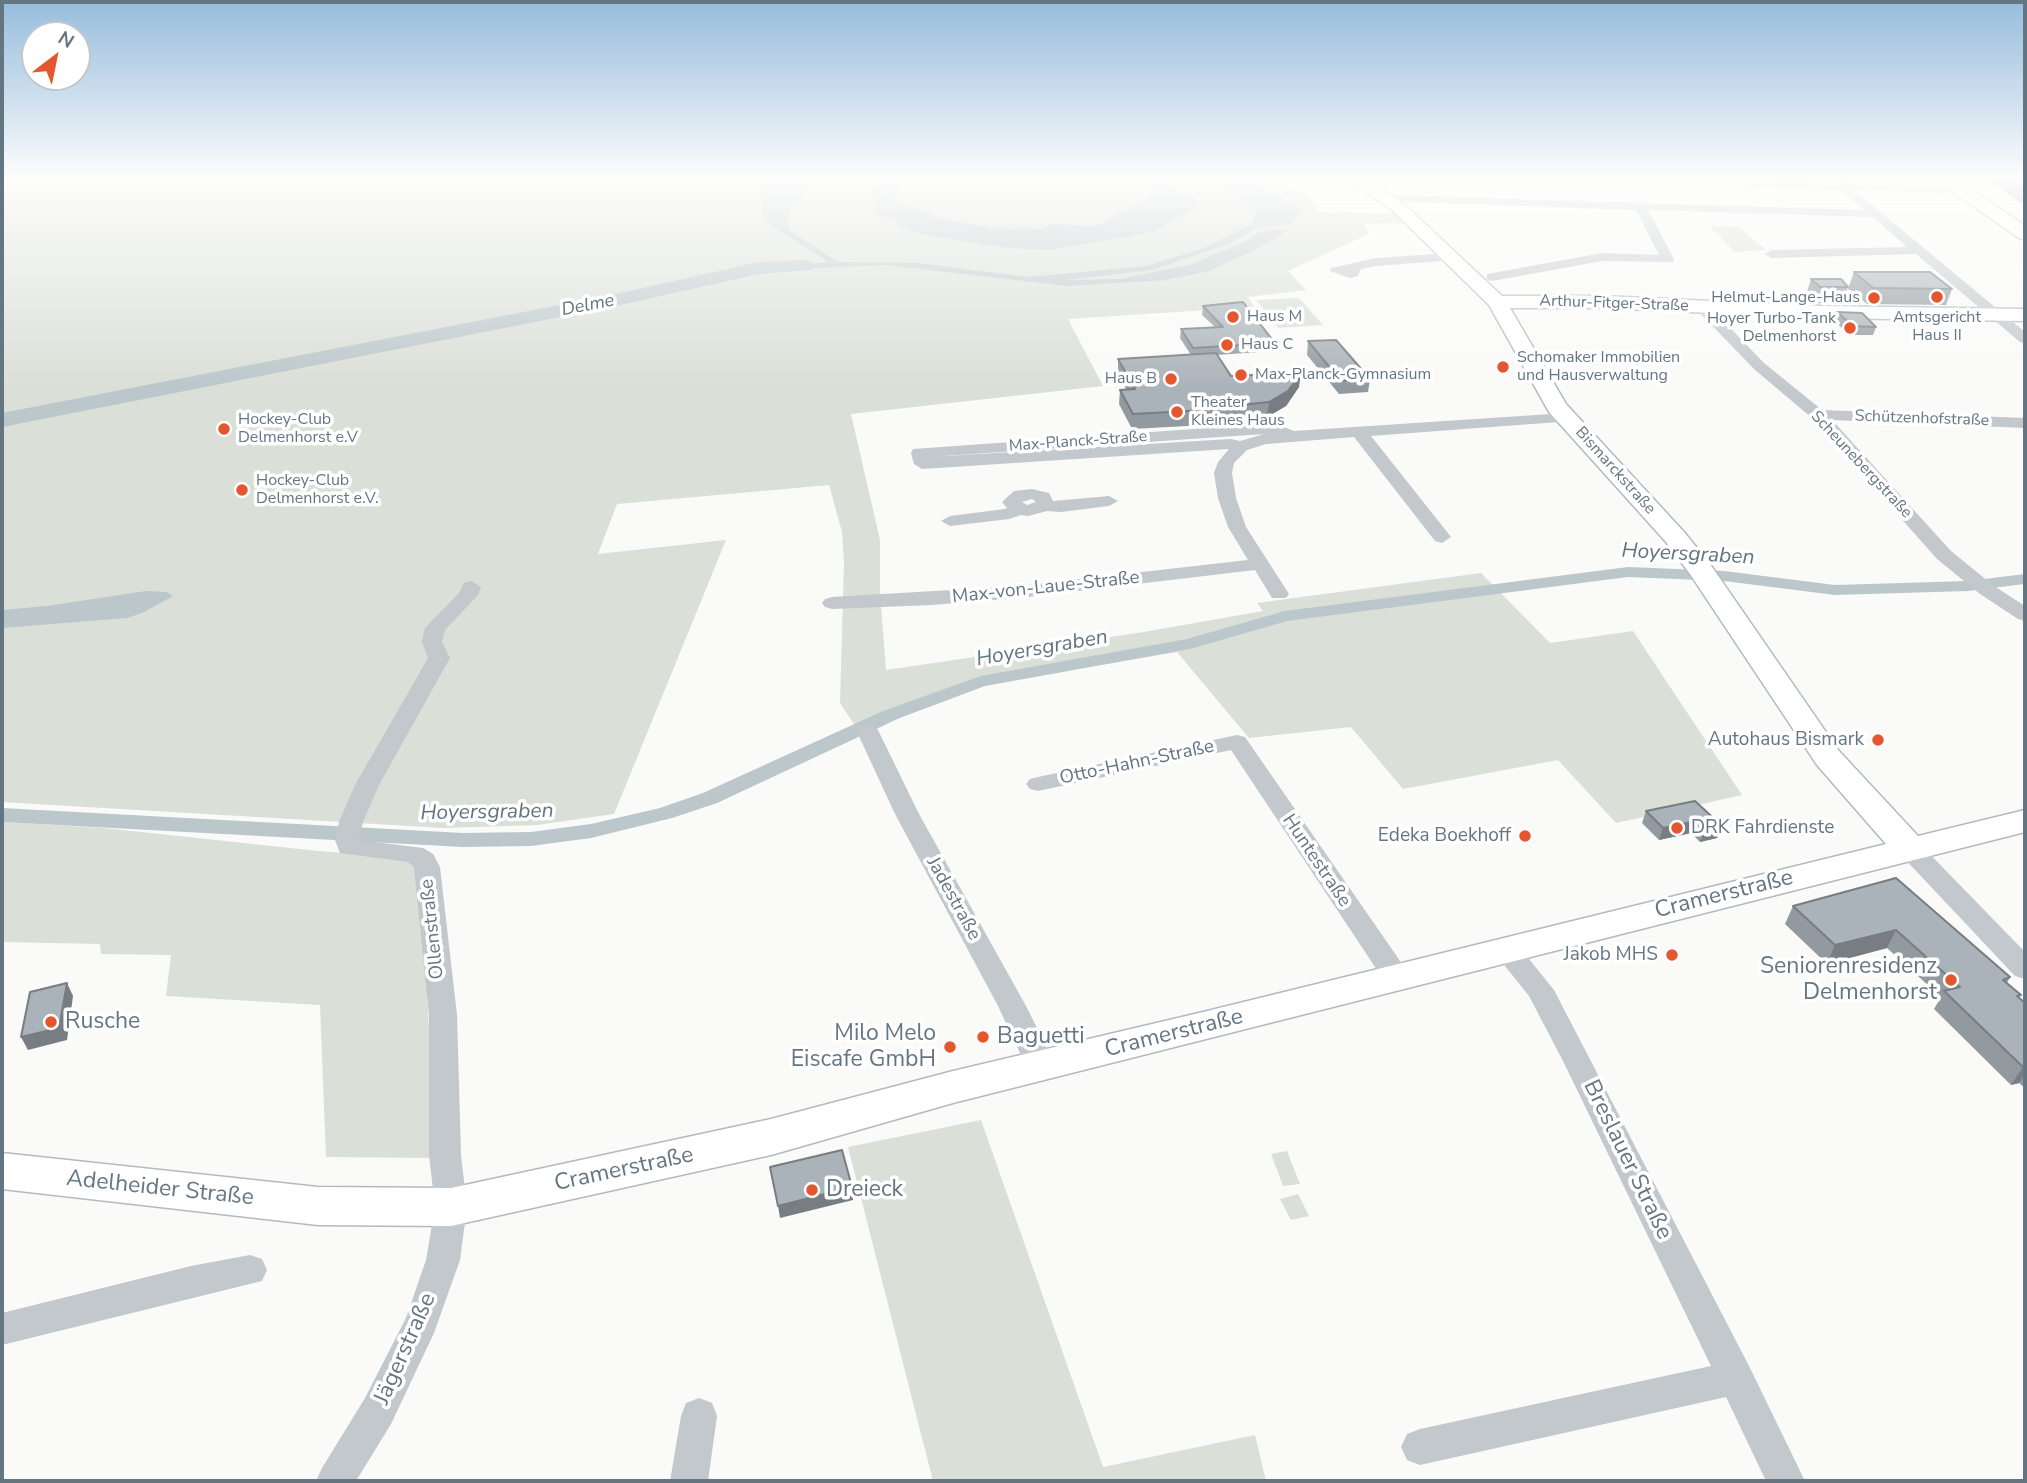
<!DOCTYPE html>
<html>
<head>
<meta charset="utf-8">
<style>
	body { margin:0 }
	#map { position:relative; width:2027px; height:1483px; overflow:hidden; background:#fafaf8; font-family:"Nunito Sans",sans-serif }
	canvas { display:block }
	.frame { position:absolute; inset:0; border:4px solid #657683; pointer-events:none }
	.north { position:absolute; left:21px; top:21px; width:70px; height:70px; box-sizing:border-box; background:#fff; border:2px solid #c1c8cd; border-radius:50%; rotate:32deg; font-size:19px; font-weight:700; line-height:28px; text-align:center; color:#657683 }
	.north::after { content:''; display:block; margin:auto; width:24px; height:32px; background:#e4572e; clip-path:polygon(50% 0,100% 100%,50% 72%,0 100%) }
</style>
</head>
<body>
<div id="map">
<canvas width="2027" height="1483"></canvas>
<div class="frame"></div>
<div class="north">N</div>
</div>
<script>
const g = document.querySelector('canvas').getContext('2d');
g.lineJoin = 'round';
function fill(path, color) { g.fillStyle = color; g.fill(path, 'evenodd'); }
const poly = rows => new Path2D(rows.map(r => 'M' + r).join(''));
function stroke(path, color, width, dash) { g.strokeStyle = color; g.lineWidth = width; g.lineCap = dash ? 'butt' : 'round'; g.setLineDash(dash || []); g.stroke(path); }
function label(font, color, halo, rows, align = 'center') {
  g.font = font + ' "Nunito Sans",sans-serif'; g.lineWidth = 7; g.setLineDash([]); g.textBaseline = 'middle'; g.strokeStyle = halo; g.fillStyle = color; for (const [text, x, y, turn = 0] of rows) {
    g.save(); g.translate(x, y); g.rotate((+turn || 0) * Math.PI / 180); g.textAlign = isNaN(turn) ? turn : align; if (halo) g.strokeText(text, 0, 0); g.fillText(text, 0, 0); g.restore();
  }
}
fill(poly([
	[2,179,1267,179,1309,195,1319,212,1397,214,1404,223,1363,224,1369,234,1288,271,1306,290,1248,297,1254,307,1068,319,1103,386,851,414,880,540,880,592,886,670,1144,632,1263,611,1257,603,1481,573,1550,643,1633,631,1742,795,1616,823,1558,760,1403,789,1351,727,1249,738,1177,652,989,684,937,700,862,736,840,703,844,562,842,532,829,485,617,504,598,554,726,540,614,814,537,825,444,828,2,802],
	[1709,226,1739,227,1766,250,1735,252],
	[1299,298,1323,325,1279,328,1256,300],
	[2,822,104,828,318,851,399,857,411,862,419,872,425,946,435,1158,326,1157,320,1005,166,996,171,955,101,954,100,944,2,942],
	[981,1120,1103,1467,1255,1435,1266,1481,933,1481,848,1147],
	[1287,1151,1300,1184,1283,1186,1271,1154],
	[1298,1194,1309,1216,1291,1220,1280,1199]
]), '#dadfd7');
fill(poly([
	[768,179,816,179,811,192,792,205,787,219,789,230,838,262,917,263,1028,277,1147,266,1201,249,1252,224,1256,211,1251,205,1202,179,1243,179,1298,206,1300,213,1290,224,1257,227,1231,243,1152,270,1066,280,1120,279,1189,265,1245,242,1258,233,1272,230,1287,231,1253,251,1209,271,1166,280,1067,286,886,265,772,270,759,268,829,262,768,223,763,215,762,201,762,190],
	[886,179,903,179,905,182,896,192,894,199,898,202,938,218,991,228,1041,229,1052,224,1094,226,1104,223,1154,194,1153,186,1143,179,1160,179,1197,200,1200,205,1153,232,1051,250,1009,248,929,236,898,226,897,220,876,215,873,212,878,207,869,190,883,185],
	[146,591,167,592,173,596,142,613,127,618,2,628,2,610,47,606]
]), '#bbc7cb');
fill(poly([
	[1628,567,1724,571,1835,585,1968,581,2025,574,2025,584,1968,591,1835,595,1724,581,1628,577,1287,621,1190,649,985,686,897,719,717,803,672,818,591,838,531,846,463,847,2,822,2,808,463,833,531,832,591,824,660,808,703,793,883,711,981,676,1187,639,1285,611,1628,567]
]), '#bbc7cb');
fill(poly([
	[805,260,812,262,815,266,812,270,759,274,611,307,2,427,2,413,611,295,759,262,805,260]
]), '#bbc7cb');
const secondary = poly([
	[1348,179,1366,179,1404,204,1502,296,1601,296,1823,306,2025,309,2025,321,1823,318,1601,308,1510,308,1566,404,1684,532,1710,564,1839,751,1918,836,2025,810,2025,832,953,1103,771,1155,451,1226,318,1225,2,1189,2,1153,318,1187,451,1188,771,1119,953,1071,1203,1012,1886,844,1817,765,1690,574,1666,542,1549,412,1489,305,1392,210,1348,179],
	[1934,179,1953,179,1995,205,2025,226,2025,239,2019,238,1934,179]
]);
stroke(secondary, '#b3babf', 3);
fill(poly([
	[1730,179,1832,183,1829,179,1841,179,1846,183,1964,188,1966,190,1960,193,1854,190,2025,332,2025,343,2020,342,1916,254,1771,258,1765,254,1771,250,1907,247,1873,217,1648,210,1674,259,1673,262,1602,261,1492,281,1487,280,1487,274,1602,253,1659,255,1636,210,1387,201,1381,198,1387,195,1864,210,1840,190,1751,187,1730,179],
	[1451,253,1455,254,1455,260,1376,266,1361,269,1358,276,1350,278,1330,271,1331,268,1376,258,1451,253],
	[1702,303,1707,304,1764,363,1822,410,2025,418,2025,428,1832,420,1951,551,1994,586,2025,606,2025,621,2018,619,1980,594,1937,559,1812,418,1754,369,1697,310,1695,307,1702,303],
	[1566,413,1572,415,1574,418,1572,421,1371,436,1451,537,1442,543,1435,541,1354,437,1266,444,1247,450,1234,463,1232,473,1236,498,1246,527,1289,594,1286,598,1272,598,1255,570,1019,598,932,605,832,609,825,607,822,603,825,599,832,597,1019,586,1248,560,1228,527,1218,498,1214,473,1218,462,1229,449,922,469,914,464,911,453,913,449,1264,424,1279,425,1294,431,1566,413],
	[1264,434,1240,441,1231,439,929,457,1264,434],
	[1032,489,1049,493,1053,501,1109,496,1118,501,1109,506,1061,512,1047,511,1028,516,1021,515,1009,519,950,526,941,521,950,516,1005,509,1007,508,1002,502,1014,491,1032,489],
	[1032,499,1036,502,1027,505,1022,502,1032,499],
	[471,581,481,587,478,595,445,630,442,642,450,658,379,785,363,822,359,840,423,848,433,854,440,867,457,1015,461,1155,467,1207,460,1260,434,1333,391,1424,356,1481,316,1481,322,1468,365,1398,406,1318,426,1260,435,1207,429,1155,429,1015,414,867,408,862,340,853,335,840,339,822,355,785,428,658,422,642,425,628,459,593,464,583,471,581],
	[868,725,876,727,879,732,919,814,1026,1006,1056,1066,1051,1074,1041,1077,1031,1074,1026,1066,998,1006,895,814,857,732,860,727,868,725],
	[1237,735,1245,737,1407,971,1411,978,1407,985,1397,988,1387,985,1231,750,1038,791,1030,789,1026,784,1030,779,1038,777,1237,735],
	[1910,841,1919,843,2025,952,2025,979,2015,976,1901,855,1898,849,1901,843,1910,841],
	[1507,941,1517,944,1554,990,1749,1366,1805,1481,1766,1481,1726,1397,1420,1465,1407,1460,1401,1447,1407,1434,1420,1429,1711,1366,1563,1061,1529,996,1493,951,1497,944,1507,941],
	[250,1255,262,1259,267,1270,262,1281,2,1345,2,1313,191,1266,250,1255],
	[699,1398,712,1403,717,1416,708,1481,670,1481,681,1416,686,1403,699,1398]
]), '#c3c8cc');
fill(secondary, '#fff');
fill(poly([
	[1986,179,2025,179,2025,206],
	[1854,272,1952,289,1946,305,1867,304,1848,289],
	[1811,279,1848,287,1843,304,1814,303,1806,295],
	[1203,306,1275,343,1274,351,1217,355,1231,376,1299,387,1286,406,1267,417,1243,419,1242,423,1132,429,1119,404,1120,390,1126,389,1118,373,1118,359,1191,355,1180,338,1181,329,1215,327,1202,315],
	[1837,312,1876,327,1873,335,1850,335,1834,321],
	[1308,341,1370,379,1368,392,1339,394,1307,355],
	[1646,811,1722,826,1717,838,1700,842,1691,833,1659,840,1642,823],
	[1896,878,2010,977,2007,983,2021,995,2019,997,2025,1003,2025,1088,2019,1083,2011,1085,1934,1009,1941,997,1887,948,1827,964,1785,924,1793,906]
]), '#929a9f');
fill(poly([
	[1301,373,1299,387,1286,406,1267,417,1269,402],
	[1696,821,1691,833,1659,840,1663,828],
	[1722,826,1717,838,1700,842,1705,830],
	[1896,930,1887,948,1827,964,1835,945],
	[67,983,73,996,67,1040,28,1050,21,1037],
	[2025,1066,2025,1073,2019,1083,2011,1085,2023,1067],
	[852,1187,853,1200,780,1218,778,1206]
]), '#777d82');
const building = poly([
	[2006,179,2025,179,2025,192,2006,179],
	[1854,272,1930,272,1952,289,1873,288,1854,272],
	[1811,279,1841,279,1848,287,1820,287,1811,279],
	[1243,302,1275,343,1193,348,1181,329,1223,327,1203,306,1243,302],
	[1837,312,1862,313,1876,327,1853,326,1837,312],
	[1336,340,1370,379,1341,381,1308,341,1336,340],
	[1216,353,1231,376,1301,373,1288,391,1269,402,1241,405,1244,408,1133,414,1120,390,1135,389,1118,359,1216,353],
	[1695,801,1722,826,1705,830,1696,821,1663,828,1646,811,1695,801],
	[1896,878,2010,977,2003,980,2021,995,2017,996,2025,1003,2025,1066,2023,1067,1944,991,1960,987,1896,930,1835,945,1793,906,1896,878],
	[67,983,59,1028,21,1037,30,992,67,983],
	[842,1150,852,1187,778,1206,770,1167,842,1150]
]);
fill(building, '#aab3b9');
stroke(building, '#777d82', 2);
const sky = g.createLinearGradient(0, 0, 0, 387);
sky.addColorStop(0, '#96bcdc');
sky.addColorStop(0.46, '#fdfdfc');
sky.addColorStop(1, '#fdfdfc00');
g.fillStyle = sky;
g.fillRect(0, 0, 2027, 387);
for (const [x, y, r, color] of [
	[1937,297,7,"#e4572e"],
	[1874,298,7,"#e4572e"],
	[1233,317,7,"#e4572e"],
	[1850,328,7,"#e4572e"],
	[1227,345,7,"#e4572e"],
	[1503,367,7,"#e4572e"],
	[1241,375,7,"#e4572e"],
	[1171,379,7,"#e4572e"],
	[1177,412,7,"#e4572e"],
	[224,429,7,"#e4572e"],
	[242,490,7,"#e4572e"],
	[1878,740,7,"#e4572e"],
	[1677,828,7,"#e4572e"],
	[1525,836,7,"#e4572e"],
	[1672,955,7,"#e4572e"],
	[1951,980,7,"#e4572e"],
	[51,1022,7,"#e4572e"],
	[983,1037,7,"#e4572e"],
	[950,1047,7,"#e4572e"],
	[812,1190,7,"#e4572e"]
]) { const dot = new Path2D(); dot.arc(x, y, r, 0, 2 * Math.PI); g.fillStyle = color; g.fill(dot); stroke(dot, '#fff', 2.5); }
label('16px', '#657683', '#fff', [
	["Helmut-Lange-Haus",1860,298,"right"],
	["Haus M",1247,317],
	["Amtsgericht",1937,318,"center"],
	["Haus II",1937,336,"center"],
	["Hoyer Turbo-Tank",1836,319,"right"],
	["Delmenhorst",1836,337,"right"],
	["Haus C",1241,345],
	["Schomaker Immobilien",1517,358],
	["und Hausverwaltung",1517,376],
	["Max-Planck-Gymnasium",1255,375],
	["Haus B",1157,379,"right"],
	["Theater",1191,403],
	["Kleines Haus",1191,421],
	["Hockey-Club",238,420],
	["Delmenhorst e.V",238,438],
	["Hockey-Club",256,481],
	["Delmenhorst e.V.",256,499]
], 'left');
label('16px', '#657683', '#fff', [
	["Arthur-Fitger-Straße",1614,304,2],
	["Schützenhofstraße",1922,419,2],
	["Max-Planck-Straße",1078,442,-4],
	["Scheunebergstraße",1861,465,47],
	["Bismarckstraße",1615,471,48]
]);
label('italic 18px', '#60757c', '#fff', [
	["Delme",588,306,-11]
]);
label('19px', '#657683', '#fff', [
	["Max-von-Laue-Straße",1046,588,-6],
	["Otto-Hahn-Straße",1137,763,-12],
	["Huntestraße",1316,861,56],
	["Jadestraße",953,899,61],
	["Ollenstraße",433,929,-96]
]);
label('19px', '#657683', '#fff', [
	["Autohaus Bismark",1864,740],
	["DRK Fahrdienste",1691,828,"left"],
	["Edeka Boekhoff",1511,836],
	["Jakob MHS",1658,955]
], 'right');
label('italic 21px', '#60757c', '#fff', [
	["Hoyersgraben",1688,555,3],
	["Hoyersgraben",1042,649,-10],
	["Hoyersgraben",487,813,-1]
]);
label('23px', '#657683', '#fff', [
	["Cramerstraße",1724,895,-14],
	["Cramerstraße",1174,1034,-14],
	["Breslauer Straße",1627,1160,64],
	["Cramerstraße",624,1170,-12],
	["Adelheider Straße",160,1189,6],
	["Jägerstraße",406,1349,-66]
]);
label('23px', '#657683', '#fff', [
	["Seniorenresidenz",1937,967,"right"],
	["Delmenhorst",1937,993,"right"],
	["Rusche",65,1022],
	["Milo Melo",936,1034,"right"],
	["Eiscafe GmbH",936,1060,"right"],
	["Baguetti",997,1037],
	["Dreieck",826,1190]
], 'left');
</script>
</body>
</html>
